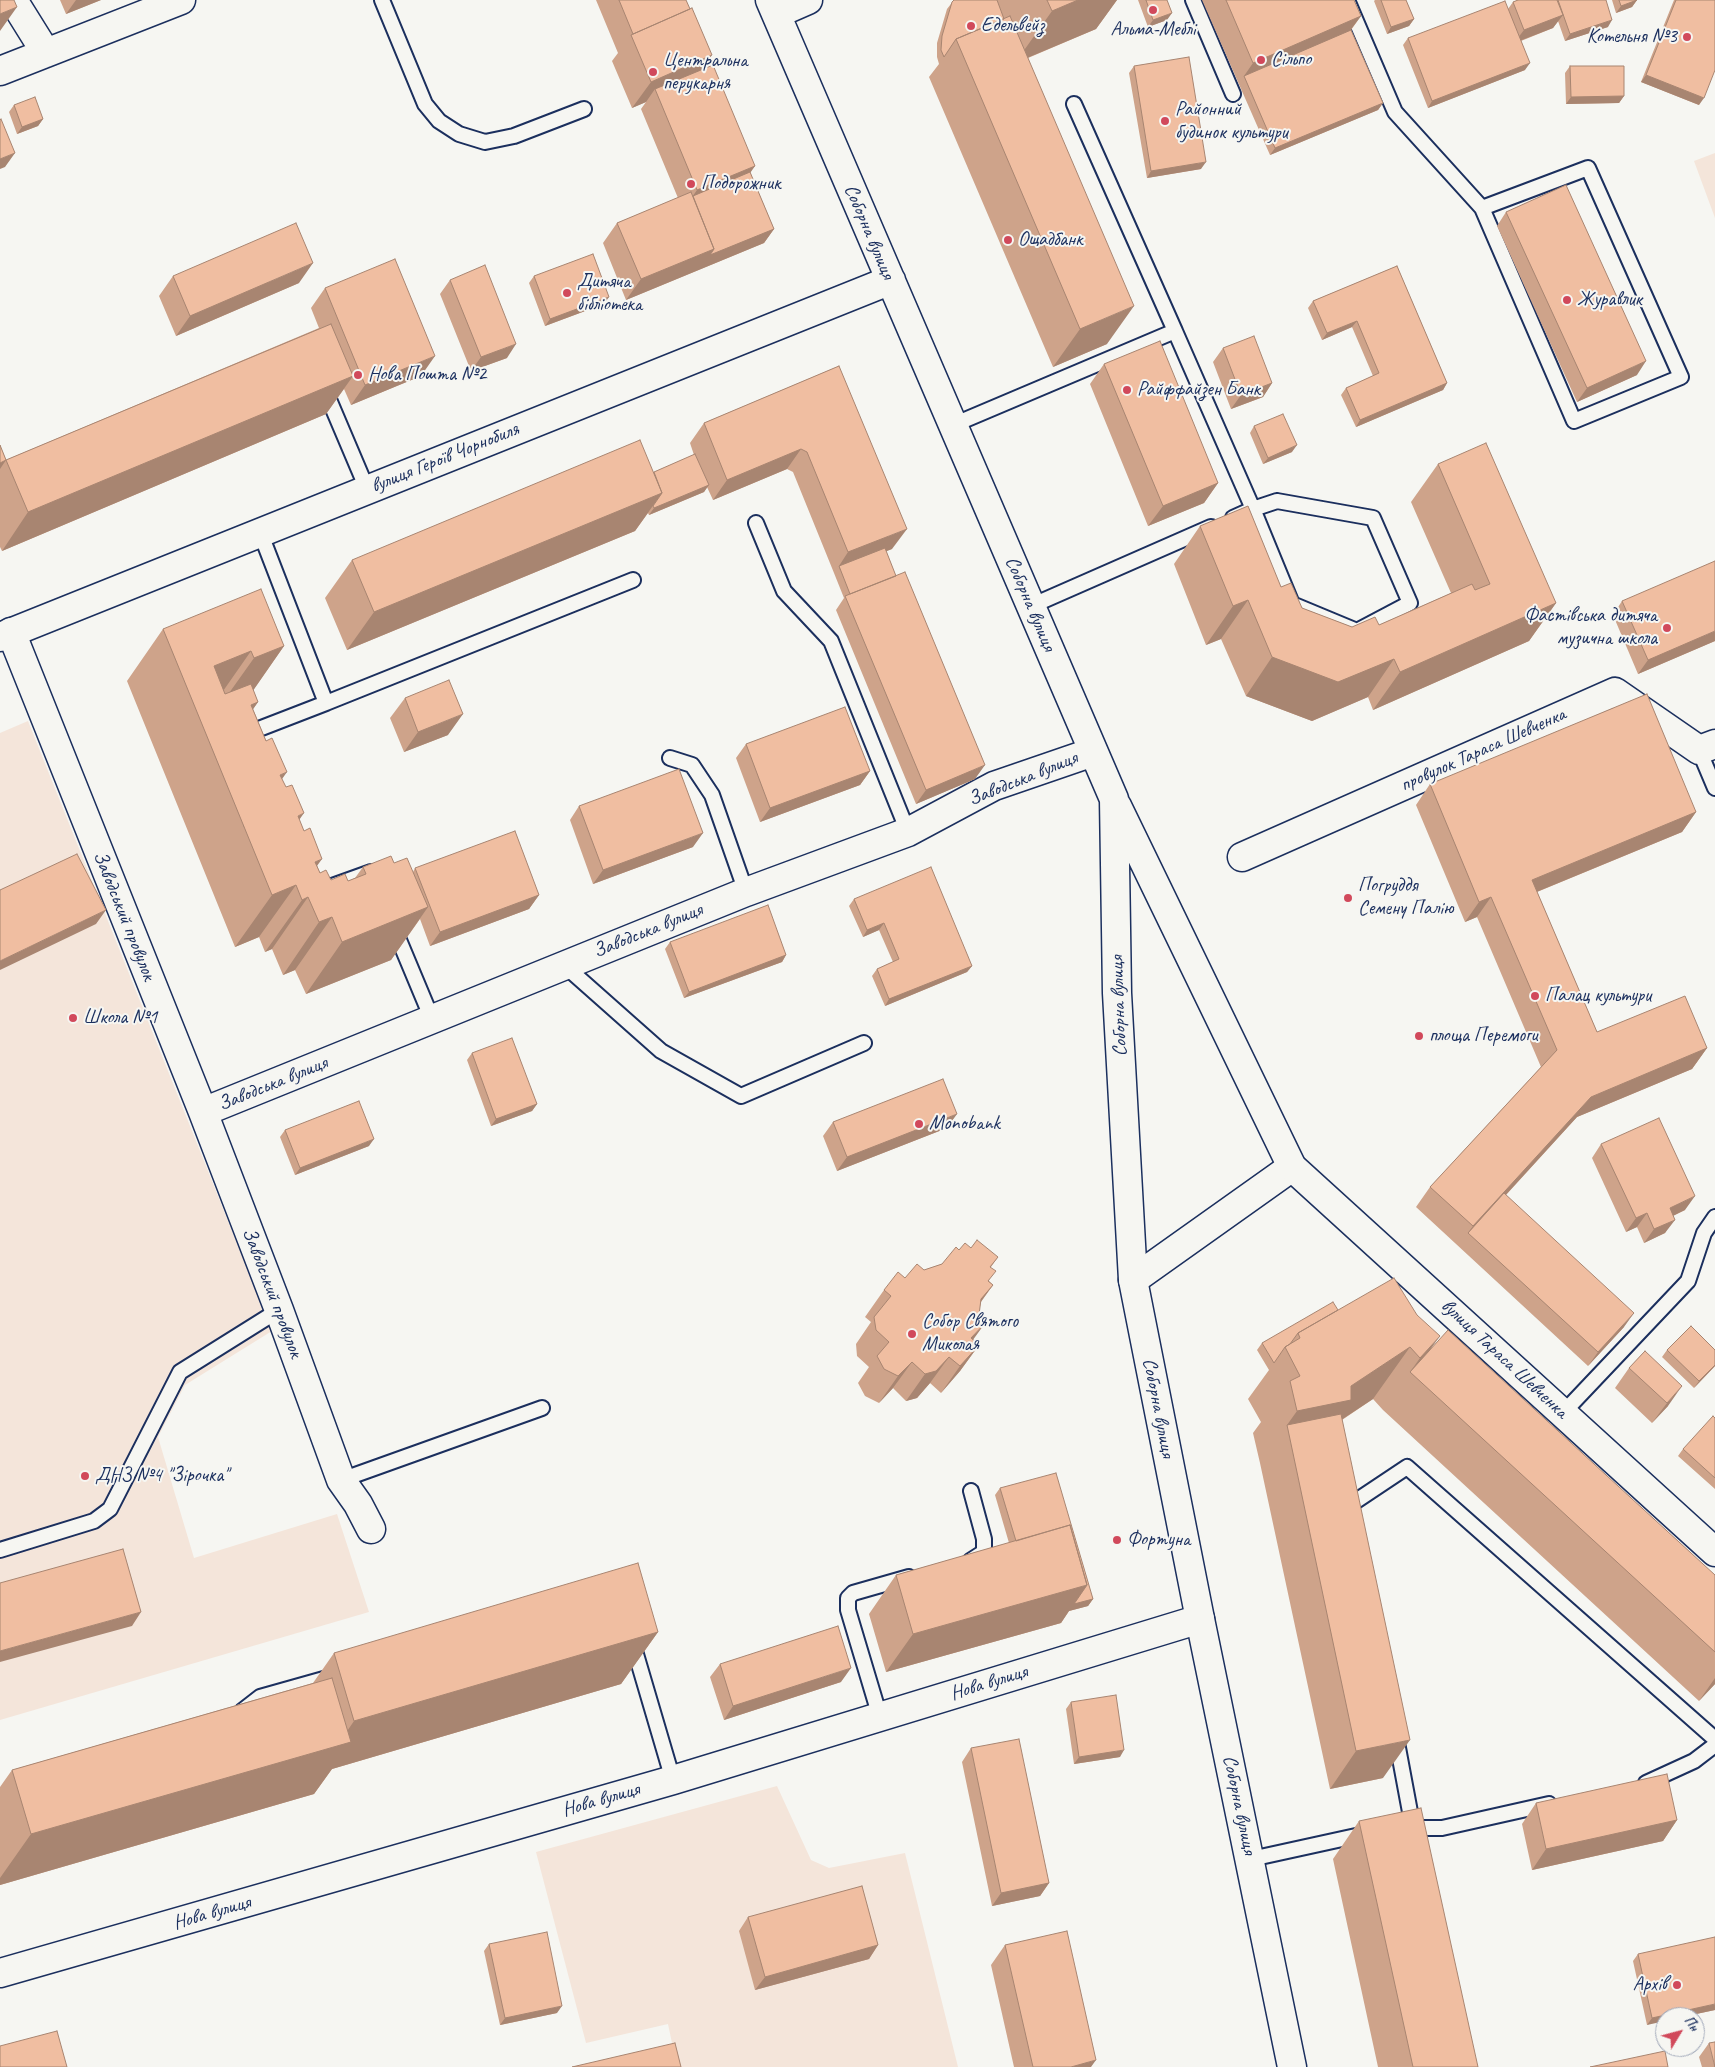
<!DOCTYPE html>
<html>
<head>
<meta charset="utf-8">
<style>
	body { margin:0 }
	#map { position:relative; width:1715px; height:2067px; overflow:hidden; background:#f6f6f2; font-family:Caveat,sans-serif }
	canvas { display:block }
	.north { position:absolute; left:1655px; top:2007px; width:50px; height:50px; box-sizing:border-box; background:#f6f6f2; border:1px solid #9ea6b7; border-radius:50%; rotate:53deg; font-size:14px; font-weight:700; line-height:20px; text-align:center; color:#1b2f5e }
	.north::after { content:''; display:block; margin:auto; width:18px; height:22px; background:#d1495b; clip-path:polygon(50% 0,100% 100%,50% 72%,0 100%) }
</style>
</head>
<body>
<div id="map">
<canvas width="1715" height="2067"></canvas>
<div class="north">Пн</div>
</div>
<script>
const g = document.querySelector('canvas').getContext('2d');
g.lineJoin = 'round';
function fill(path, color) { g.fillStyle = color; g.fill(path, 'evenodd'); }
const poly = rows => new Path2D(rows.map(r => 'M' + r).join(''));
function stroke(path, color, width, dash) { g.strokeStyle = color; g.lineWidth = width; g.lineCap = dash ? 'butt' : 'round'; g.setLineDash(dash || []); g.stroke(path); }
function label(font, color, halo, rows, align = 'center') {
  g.font = font + ' Caveat,sans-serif'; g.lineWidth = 4; g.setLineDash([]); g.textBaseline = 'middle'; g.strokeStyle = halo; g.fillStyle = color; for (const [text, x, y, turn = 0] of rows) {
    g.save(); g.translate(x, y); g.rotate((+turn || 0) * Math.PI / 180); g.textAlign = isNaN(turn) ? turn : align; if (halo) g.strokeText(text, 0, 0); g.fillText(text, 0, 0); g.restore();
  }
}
fill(poly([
	[1715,153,1715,218,1694,161],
	[28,721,272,1331,185,1385,158,1437,194,1558,337,1514,369,1612,0,1720,0,733],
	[777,1786,811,1860,829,1868,905,1853,958,2067,677,2067,668,2024,586,2043,536,1852]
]), '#f4e5da');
const lane = poly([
	[382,0,425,104,439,121,459,134,485,142,514,136,584,109],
	[1193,0,1233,94],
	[1347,0,1395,112,1482,208,1574,421,1681,377,1588,168,1482,208],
	[1074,104,1175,331],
	[325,390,367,489],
	[953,425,1175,331,1253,509,1233,518],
	[1277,501,1373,518,1410,603,1357,631,1292,604,1253,509,1277,501],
	[756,523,784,591,831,641,908,832],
	[260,532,326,703,633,580],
	[1031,606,1211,527],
	[254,740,251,732,326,703],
	[1699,750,1715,788],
	[670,758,692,765,712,795,746,892],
	[332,886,371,872,372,874],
	[394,928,432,1019],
	[564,965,661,1051,741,1096,864,1043],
	[1563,1413,1688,1281,1704,1233,1715,1217],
	[341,1480,542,1408],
	[1348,1510,1347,1507,1407,1467,1715,1739],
	[0,1550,94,1521,110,1509,180,1372,279,1310],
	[970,1561,984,1552,984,1539,971,1491],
	[633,1644,673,1780],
	[242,1711,260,1697,331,1677],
	[880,1717,848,1610,848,1598,853,1593,909,1577],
	[1396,1737,1413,1828],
	[1646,1783,1694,1761,1715,1745],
	[1408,1828,1442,1828,1549,1804],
	[1251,1859,1365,1834]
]);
const street = poly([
	[13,0,46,53],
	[0,71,181,0],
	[11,632,203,1112,279,1310,341,1480,358,1504,371,1529],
	[1242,857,1615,692,1699,750,1715,744],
	[203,1112,746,892,908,832,994,786,1093,752],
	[1133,1280,1292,1167],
	[0,1973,673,1780,1200,1619]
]);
const secondary = poly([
	[770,0,1114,799,1117,993,1133,1280,1200,1619,1292,2067],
	[776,14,808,0],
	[0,637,891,280],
	[1117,806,1292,1167,1715,1552]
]);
stroke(lane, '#1b2f5e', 18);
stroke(street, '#1b2f5e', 31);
stroke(secondary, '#1b2f5e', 31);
stroke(lane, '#f6f6f2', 14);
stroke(street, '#f6f6f2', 28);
stroke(secondary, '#f6f6f2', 28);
fill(poly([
	[60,0,101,0,66,14],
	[596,0,686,0,702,69,755,166,750,172,774,229,764,243,626,300,603,243,617,223,678,198,641,109,646,102,632,108,612,61,618,53],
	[954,0,1117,0,1096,29,1028,58,1107,344,1053,367,929,77,939,64,937,57,937,43,947,9],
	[1138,0,1167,0,1167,20,1148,27],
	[1202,0,1354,0,1361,16,1351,30,1383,103,1378,110,1270,155],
	[1375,0,1406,0,1414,19,1409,26,1387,34,1374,1],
	[1518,0,1606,0,1608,27,1565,41,1558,21,1553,28,1521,41,1525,70,1428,108,1403,45,1408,38,1508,9,1513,2],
	[1612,0,1637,0,1632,7,1616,13],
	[1674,0,1715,0,1699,105,1641,82],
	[1134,66,1201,169,1147,178,1129,73],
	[1570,66,1624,96,1619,103,1566,104,1565,73],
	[14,105,43,119,38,126,17,134,9,112],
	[1506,212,1637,375,1577,402,1497,226],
	[1397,266,1447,383,1443,390,1356,427,1341,395,1346,388,1373,376,1352,327,1322,340,1308,308,1313,301],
	[173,276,299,283,176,336,159,296],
	[534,276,604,304,545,326,529,283],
	[450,280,507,358,471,371,440,294],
	[325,288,421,376,351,405,344,389,326,414,2,551,0,547,0,445,6,460,319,328,311,308],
	[1223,348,1272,383,1263,397,1231,409,1213,362],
	[1104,364,1218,483,1204,503,1148,526,1090,384],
	[839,366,892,549,886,551,975,779,916,804,836,610,844,598,834,573,793,472,787,469,713,500,707,487,704,492,649,515,648,513,635,531,347,650,325,598,352,560,654,472,694,455,690,443,704,423],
	[1254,426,1292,452,1263,464,1250,433],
	[1438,464,1556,603,1529,641,1373,710,1368,697,1312,721,1246,696,1221,639,1206,645,1174,564,1200,526,1281,587,1302,608,1352,627,1379,625,1451,593,1411,502],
	[1622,601,1715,641,1638,674,1613,615],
	[163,629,284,646,253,690,258,702,253,709,299,820,320,873,331,880,348,881,355,878,363,867,394,863,413,872,415,868,539,895,529,909,430,946,420,919,391,960,306,994,295,970,283,975,272,949,265,952,259,937,235,947,127,681],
	[405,698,448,735,404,752,390,718],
	[746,744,870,771,860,785,760,822,736,758],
	[1430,784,1696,812,1682,832,1537,892,1597,1032,1707,1048,1692,1069,1577,1117,1506,1195,1624,1327,1588,1366,1416,1207,1430,1187,1541,1067,1477,917,1465,922,1416,805],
	[579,806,693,847,593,884,570,820],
	[854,899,972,966,967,972,885,1006,872,976,877,969,893,962,879,930,863,937,849,906],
	[670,942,786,955,782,962,684,998,665,949],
	[472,1053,537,1104,532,1111,491,1126,467,1060],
	[833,1122,947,1128,837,1171,823,1136],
	[285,1130,369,1146,295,1175,280,1137],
	[1601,1144,1685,1210,1673,1216,1665,1233,1644,1243,1637,1227,1626,1232,1592,1158],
	[971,1248,998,1257,991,1267,989,1281,993,1285,981,1302,973,1339,979,1345,960,1371,941,1393,930,1383,917,1398,906,1401,893,1388,879,1403,865,1396,858,1383,869,1367,857,1356,856,1344,871,1322,865,1317,884,1290,905,1278,924,1270,942,1264,959,1250],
	[1338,1310,1430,1350,1715,1575,1715,1684,1699,1701,1383,1410,1373,1399,1342,1420,1383,1778,1330,1789,1260,1463,1253,1433,1261,1422,1248,1399,1269,1370,1257,1350,1262,1343],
	[1667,1350,1715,1350,1715,1366,1694,1388,1662,1357],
	[1645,1351,1668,1406,1652,1423,1615,1388,1629,1368],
	[1715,1418,1715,1489,1678,1456,1683,1449],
	[1000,1488,1093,1599,1088,1606,1069,1611,1061,1623,886,1672,869,1614,896,1575,1009,1543,995,1495],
	[658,1632,621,1684,332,1769,314,1794,0,1885,0,1787,12,1770,313,1683,334,1653],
	[720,1664,841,1682,724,1720,710,1677],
	[1071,1702,1120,1757,1074,1764,1066,1709],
	[971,1748,1049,1883,1040,1896,992,1906,962,1762],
	[1536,1803,1677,1820,1663,1841,1532,1870,1522,1824],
	[1359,1821,1478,2067,1378,2067,1333,1859],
	[748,1917,878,1945,869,1959,755,1990,739,1931],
	[489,1944,557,2013,500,2025,484,1951],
	[1005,1945,1091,2067,1014,2067,991,1965],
	[1638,1954,1715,2010,1682,2017,1665,2017,1647,2025,1633,1961],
	[1709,2043,1715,2067,1702,2067,1699,2057]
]), '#cea38a');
fill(poly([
	[76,0,101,0,66,14],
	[1078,0,1117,0,1096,29,1015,63,1052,11],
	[1637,0,1632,7,1616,13,1621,6],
	[17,7,0,31,0,14],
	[1172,13,1167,20,1148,27,1153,20],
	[1563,15,1553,28,1514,43,1524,30],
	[1361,16,1346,36,1244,76,1253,63],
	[1414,19,1409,26,1387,34,1391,27],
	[1612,20,1608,27,1565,41,1570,34],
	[712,55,693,82,655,89,646,102,632,108,651,82],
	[1530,63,1525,70,1428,108,1432,101],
	[1646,75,1704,98,1699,105,1641,82],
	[1624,96,1619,103,1566,104,1571,97],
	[1383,103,1378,110,1270,155,1275,148],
	[43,119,38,126,17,134,22,127],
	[15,153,5,167,0,169,0,159],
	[1206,162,1201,169,1147,178,1151,171],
	[755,166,741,186,688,203,697,190],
	[774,229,764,243,626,300,641,279,714,249],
	[313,263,299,283,176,336,190,316],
	[609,297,604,304,545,326,550,319],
	[1134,306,1107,344,1053,367,1080,329],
	[1357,321,1352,327,1322,340,1327,333],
	[516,344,507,358,471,371,481,357],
	[435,356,421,376,351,405,365,385],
	[1646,361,1637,375,1577,402,1587,388],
	[353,376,326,414,2,551,28,512],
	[1272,383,1263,397,1231,409,1241,395],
	[1447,383,1443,390,1356,427,1360,420],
	[1297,445,1292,452,1263,464,1268,458],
	[801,449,787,469,713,500,727,480],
	[6,460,0,469,0,463],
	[1218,483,1204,503,1148,526,1163,506],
	[709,485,704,492,649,515,654,508],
	[662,493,635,531,347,650,374,612],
	[907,529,892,549,840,570,839,566,848,552],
	[1248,600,1221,639,1206,645,1233,606],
	[1556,603,1529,641,1373,710,1400,672],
	[1715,631,1715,641,1638,674,1648,660],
	[284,646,248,698,217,710,254,658],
	[251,651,214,704,214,666],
	[1272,657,1394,659,1368,697,1312,721,1246,696],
	[258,702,222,754,215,757,251,705],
	[463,714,448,735,404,752,418,732],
	[985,765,975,779,916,804,926,790],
	[870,771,860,785,760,822,770,808],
	[287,772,250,824,243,827,280,775],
	[1696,812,1682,832,1517,900,1532,880],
	[304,813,267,866,298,816],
	[703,833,693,847,593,884,603,870],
	[322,859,298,892,315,862],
	[296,885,259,937,235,947,272,895],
	[539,895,529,909,430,946,440,932],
	[308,897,272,949,265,952,302,900],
	[1491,897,1477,917,1465,922,1479,902],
	[428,907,391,960,306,994,342,942],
	[106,910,96,924,0,970,0,961],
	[332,917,295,970,283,975,319,922],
	[884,923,879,930,863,937,867,930],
	[786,955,782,962,684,998,689,992],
	[972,966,967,972,885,1006,889,999],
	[1707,1048,1692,1069,1577,1117,1470,1234,1468,1233,1473,1226,1591,1097],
	[537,1104,532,1111,491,1126,496,1119],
	[957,1114,947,1128,837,1171,847,1157],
	[374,1139,369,1146,295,1175,300,1168],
	[1695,1196,1685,1210,1660,1222,1670,1208],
	[1647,1213,1637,1227,1626,1232,1636,1218],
	[1675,1220,1665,1233,1644,1243,1654,1229],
	[993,1285,974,1311,981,1299],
	[1634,1313,1624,1327,1588,1366,1598,1352],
	[986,1322,967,1348,971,1338],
	[1440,1336,1413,1374,1410,1372,1420,1358],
	[979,1345,960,1371,941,1393,960,1366],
	[1410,1347,1373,1399,1332,1426,1287,1425,1297,1411,1351,1386],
	[949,1357,930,1383,917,1398,906,1401,925,1374],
	[912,1362,893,1388,879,1403,898,1376],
	[1715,1365,1715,1366,1694,1388,1699,1381],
	[1682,1386,1668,1406,1652,1423,1667,1403],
	[1087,1585,1093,1599,1088,1606,1069,1611,1061,1623,886,1672,913,1634],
	[141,1612,132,1626,0,1662,0,1651],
	[658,1632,621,1684,332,1769,314,1794,0,1885,0,1878,31,1834,337,1746,354,1721],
	[851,1668,841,1682,724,1720,733,1706],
	[1715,1678,1715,1684,1699,1701],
	[1410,1740,1383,1778,1330,1789,1356,1751],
	[1124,1750,1120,1757,1074,1764,1079,1757],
	[1677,1820,1663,1841,1532,1870,1546,1849],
	[1049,1883,1040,1896,992,1906,1001,1893],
	[878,1945,869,1959,755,1990,765,1977],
	[1715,2004,1715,2010,1682,2017,1665,2017,1665,2021,1647,2025,1652,2018],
	[562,2006,557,2013,500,2025,505,2018],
	[1096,2060,1091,2067,1071,2067]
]), '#a88571');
const building = poly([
	[0,0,14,0,17,7,0,14,0,0],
	[619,0,686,0,690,9,633,34,619,0],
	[954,0,997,0,1004,19,956,39,944,57,941,50,942,36,952,2,954,0],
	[1047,0,1078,0,1052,11,1047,0],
	[1146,0,1167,0,1172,13,1153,20,1146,0],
	[1226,0,1354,0,1361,16,1253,63,1226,0],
	[1381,0,1406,0,1414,19,1391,27,1381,0],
	[1518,0,1557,0,1563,15,1524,30,1513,2,1518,0],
	[1558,0,1606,0,1612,20,1570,34,1558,0],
	[1619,0,1637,0,1621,6,1619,0],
	[1676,0,1715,0,1715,70,1704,98,1646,75,1676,0],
	[1505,1,1530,63,1432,101,1408,38,1505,1],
	[692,8,712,55,651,82,631,35,692,8],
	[1010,16,1134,306,1080,329,956,39,1010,16],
	[1351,30,1383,103,1275,148,1244,76,1351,30],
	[1189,57,1206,162,1151,171,1134,66,1189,57],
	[713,65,755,166,697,190,655,89,713,65],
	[1570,66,1624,66,1624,96,1571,97,1570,66],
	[35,97,43,119,22,127,14,105,35,97],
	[1,119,15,153,0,159,0,120,1,119],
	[750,172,774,229,710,255,714,249,693,196,750,172],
	[1566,185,1646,361,1587,388,1506,212,1566,185],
	[691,192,714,249,641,279,617,223,691,192],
	[296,223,313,263,190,316,173,276,296,223],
	[593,254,609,297,550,319,534,276,593,254],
	[395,259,435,356,365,385,325,288,395,259],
	[485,265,516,344,481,357,450,280,485,265],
	[1397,266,1447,383,1360,420,1346,388,1379,373,1357,321,1327,333,1313,301,1397,266],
	[331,324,353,376,28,512,6,460,0,463,0,445,6,460,331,324],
	[1254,336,1272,383,1241,395,1223,348,1254,336],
	[1160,341,1218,483,1163,506,1104,364,1160,341],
	[839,366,907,529,848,552,807,452,801,449,727,480,704,423,839,366],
	[1283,414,1297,445,1268,458,1254,426,1283,414],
	[640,440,662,493,374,612,352,560,640,440],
	[1486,443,1556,603,1400,672,1394,659,1338,682,1272,657,1248,600,1233,606,1200,526,1248,506,1281,587,1291,583,1302,608,1352,627,1375,617,1379,625,1472,584,1475,590,1490,584,1438,464,1486,443],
	[695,454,709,485,654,508,653,506,662,493,654,472,695,454],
	[885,548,896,576,850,594,839,566,885,548],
	[1715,561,1715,631,1648,660,1622,601,1715,561],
	[905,572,985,765,926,790,845,596,905,572],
	[261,589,284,646,254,658,251,651,214,666,225,694,251,684,258,702,251,705,266,741,272,738,287,772,280,775,286,787,292,785,304,813,298,816,304,831,310,828,322,859,315,862,320,873,326,870,331,880,345,874,348,881,366,874,363,867,391,856,394,863,407,858,428,907,342,942,332,917,319,922,308,897,302,900,296,885,272,895,163,629,261,589],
	[449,680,463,714,418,732,405,698,449,680],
	[1647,694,1696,812,1532,880,1597,1032,1685,996,1707,1048,1591,1097,1473,1226,1430,1187,1557,1050,1491,897,1479,902,1430,784,1647,694],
	[845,707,870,771,770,808,746,744,845,707],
	[679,769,703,833,603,870,579,806,679,769],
	[515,831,539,895,440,932,415,868,515,831],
	[77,854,106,910,0,961,0,890,77,854],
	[931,867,972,966,889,999,877,969,899,959,884,923,867,930,854,899,931,867],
	[768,905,786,955,689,992,670,942,768,905],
	[512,1038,537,1104,496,1119,472,1053,512,1038],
	[943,1079,957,1114,847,1157,833,1122,943,1079],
	[359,1101,374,1139,300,1168,285,1130,359,1101],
	[1659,1118,1695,1196,1670,1208,1675,1220,1654,1229,1647,1213,1636,1218,1601,1144,1659,1118],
	[1504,1193,1634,1313,1598,1352,1468,1233,1504,1193],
	[977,1240,998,1257,990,1267,996,1271,988,1281,993,1285,981,1299,979,1315,986,1322,971,1338,979,1345,960,1366,949,1357,936,1371,925,1374,912,1362,898,1376,884,1369,877,1356,889,1342,876,1330,874,1317,891,1296,884,1290,898,1272,905,1278,917,1264,924,1270,942,1264,956,1247,959,1250,965,1243,971,1248,977,1240],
	[1394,1278,1417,1315,1440,1336,1420,1358,1410,1347,1351,1386,1351,1400,1297,1411,1290,1381,1300,1376,1285,1347,1300,1338,1298,1333,1394,1278],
	[1333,1302,1338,1310,1298,1333,1290,1344,1285,1347,1274,1363,1262,1343,1333,1302],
	[1691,1326,1715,1350,1715,1365,1699,1381,1667,1350,1691,1326],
	[1448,1330,1715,1575,1715,1652,1410,1372,1448,1330],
	[1645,1351,1682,1386,1667,1403,1629,1368,1645,1351],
	[1341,1414,1410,1740,1356,1751,1287,1425,1341,1414],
	[1713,1416,1715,1418,1715,1478,1683,1449,1713,1416],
	[1056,1473,1093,1599,1074,1604,1087,1585,1070,1525,1016,1541,1000,1488,1056,1473],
	[1070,1525,1087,1585,913,1634,896,1575,1070,1525],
	[123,1549,141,1612,0,1651,0,1583,123,1549],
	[638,1563,658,1632,354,1721,334,1653,638,1563],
	[838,1626,851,1668,733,1706,720,1664,838,1626],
	[332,1678,351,1742,31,1834,12,1770,332,1678],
	[1116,1695,1124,1750,1079,1757,1071,1702,1116,1695],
	[1019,1739,1049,1883,1001,1893,971,1748,1019,1739],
	[1667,1774,1677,1820,1546,1849,1536,1803,1667,1774],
	[1421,1808,1478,2067,1413,2067,1359,1821,1421,1808],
	[862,1886,878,1945,765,1977,748,1917,862,1886],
	[1067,1931,1096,2060,1071,2067,1033,2067,1005,1945,1067,1931],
	[547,1932,562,2006,505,2018,489,1944,547,1932],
	[1715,1937,1715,2004,1652,2018,1638,1954,1715,1937],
	[57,2031,67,2067,0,2067,0,2046,57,2031],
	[1715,2042,1715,2067,1709,2043,1715,2042],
	[675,2043,681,2067,572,2067,675,2043],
	[1665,2051,1668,2067,1590,2067,1665,2051]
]);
fill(building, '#f0bea1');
stroke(building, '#a88571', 1);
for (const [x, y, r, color] of [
	[1153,10,5,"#d1495b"],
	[971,26,5,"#d1495b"],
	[1687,37,5,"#d1495b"],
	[1261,60,5,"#d1495b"],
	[653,72,5,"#d1495b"],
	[1165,121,5,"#d1495b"],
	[691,184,5,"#d1495b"],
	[1008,240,5,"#d1495b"],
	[567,293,5,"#d1495b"],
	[1567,300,5,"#d1495b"],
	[358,375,5,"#d1495b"],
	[1127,390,5,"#d1495b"],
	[1667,628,5,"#d1495b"],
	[1348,898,5,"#d1495b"],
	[1535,996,5,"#d1495b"],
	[73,1018,5,"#d1495b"],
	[1419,1036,5,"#d1495b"],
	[919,1124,5,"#d1495b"],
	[912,1334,5,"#d1495b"],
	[85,1476,5,"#d1495b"],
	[1117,1540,5,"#d1495b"],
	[1677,1985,5,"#d1495b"]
]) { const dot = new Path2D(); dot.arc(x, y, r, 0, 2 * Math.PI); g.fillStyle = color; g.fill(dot); stroke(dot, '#f6f6f2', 2); }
label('20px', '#1b2f5e', '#f6f6f2', [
	["Едельвейз",981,26],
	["Альма-Меблі",1153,30,"center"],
	["Котельня №3",1677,37,"right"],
	["Сільпо",1271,60],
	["Центральна",663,61],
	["перукарня",663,84],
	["Районний",1175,110],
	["будинок культури",1175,133],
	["Подорожник",701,184],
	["Ощадбанк",1018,240],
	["Дитяча",577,282],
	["бібліотека",577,305],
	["Журавлик",1577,300],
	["Нова Пошта №2",368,375],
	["Райффайзен Банк",1137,390],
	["Фастівська дитяча",1657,616,"right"],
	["музична школа",1657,639,"right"],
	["Погруддя",1358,886],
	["Семену Палію",1358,909],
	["Палац культури",1545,996],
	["Школа №1",83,1018],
	["площа Перемоги",1429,1036],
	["Monobank",929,1124],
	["Собор Святого",922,1322],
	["Миколая",922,1345],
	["ДНЗ №4 \"Зірочка\"",95,1476],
	["Фортуна",1127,1540],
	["Архів",1667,1985,"right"]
], 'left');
label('20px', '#1b2f5e', '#f6f6f2', [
	["Соборна вулиця",869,232,67],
	["вулиця Героїв Чорнобиля",445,458,-22],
	["Соборна вулиця",1030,604,67],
	["провулок Тараса Шевченка",1483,750,-24],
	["Заводська вулиця",1023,779,-22],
	["Заводський провулок",124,916,68],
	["Заводська вулиця",648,931,-22],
	["Соборна вулиця",1119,1006,-92],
	["Заводська вулиця",273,1084,-22],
	["Заводський провулок",272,1293,69],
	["вулиця Тараса Шевченка",1504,1359,43],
	["Соборна вулиця",1158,1408,79],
	["Нова вулиця",989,1683,-17],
	["Нова вулиця",601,1800,-16],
	["Соборна вулиця",1239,1805,78],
	["Нова вулиця",212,1913,-16]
]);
</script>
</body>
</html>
